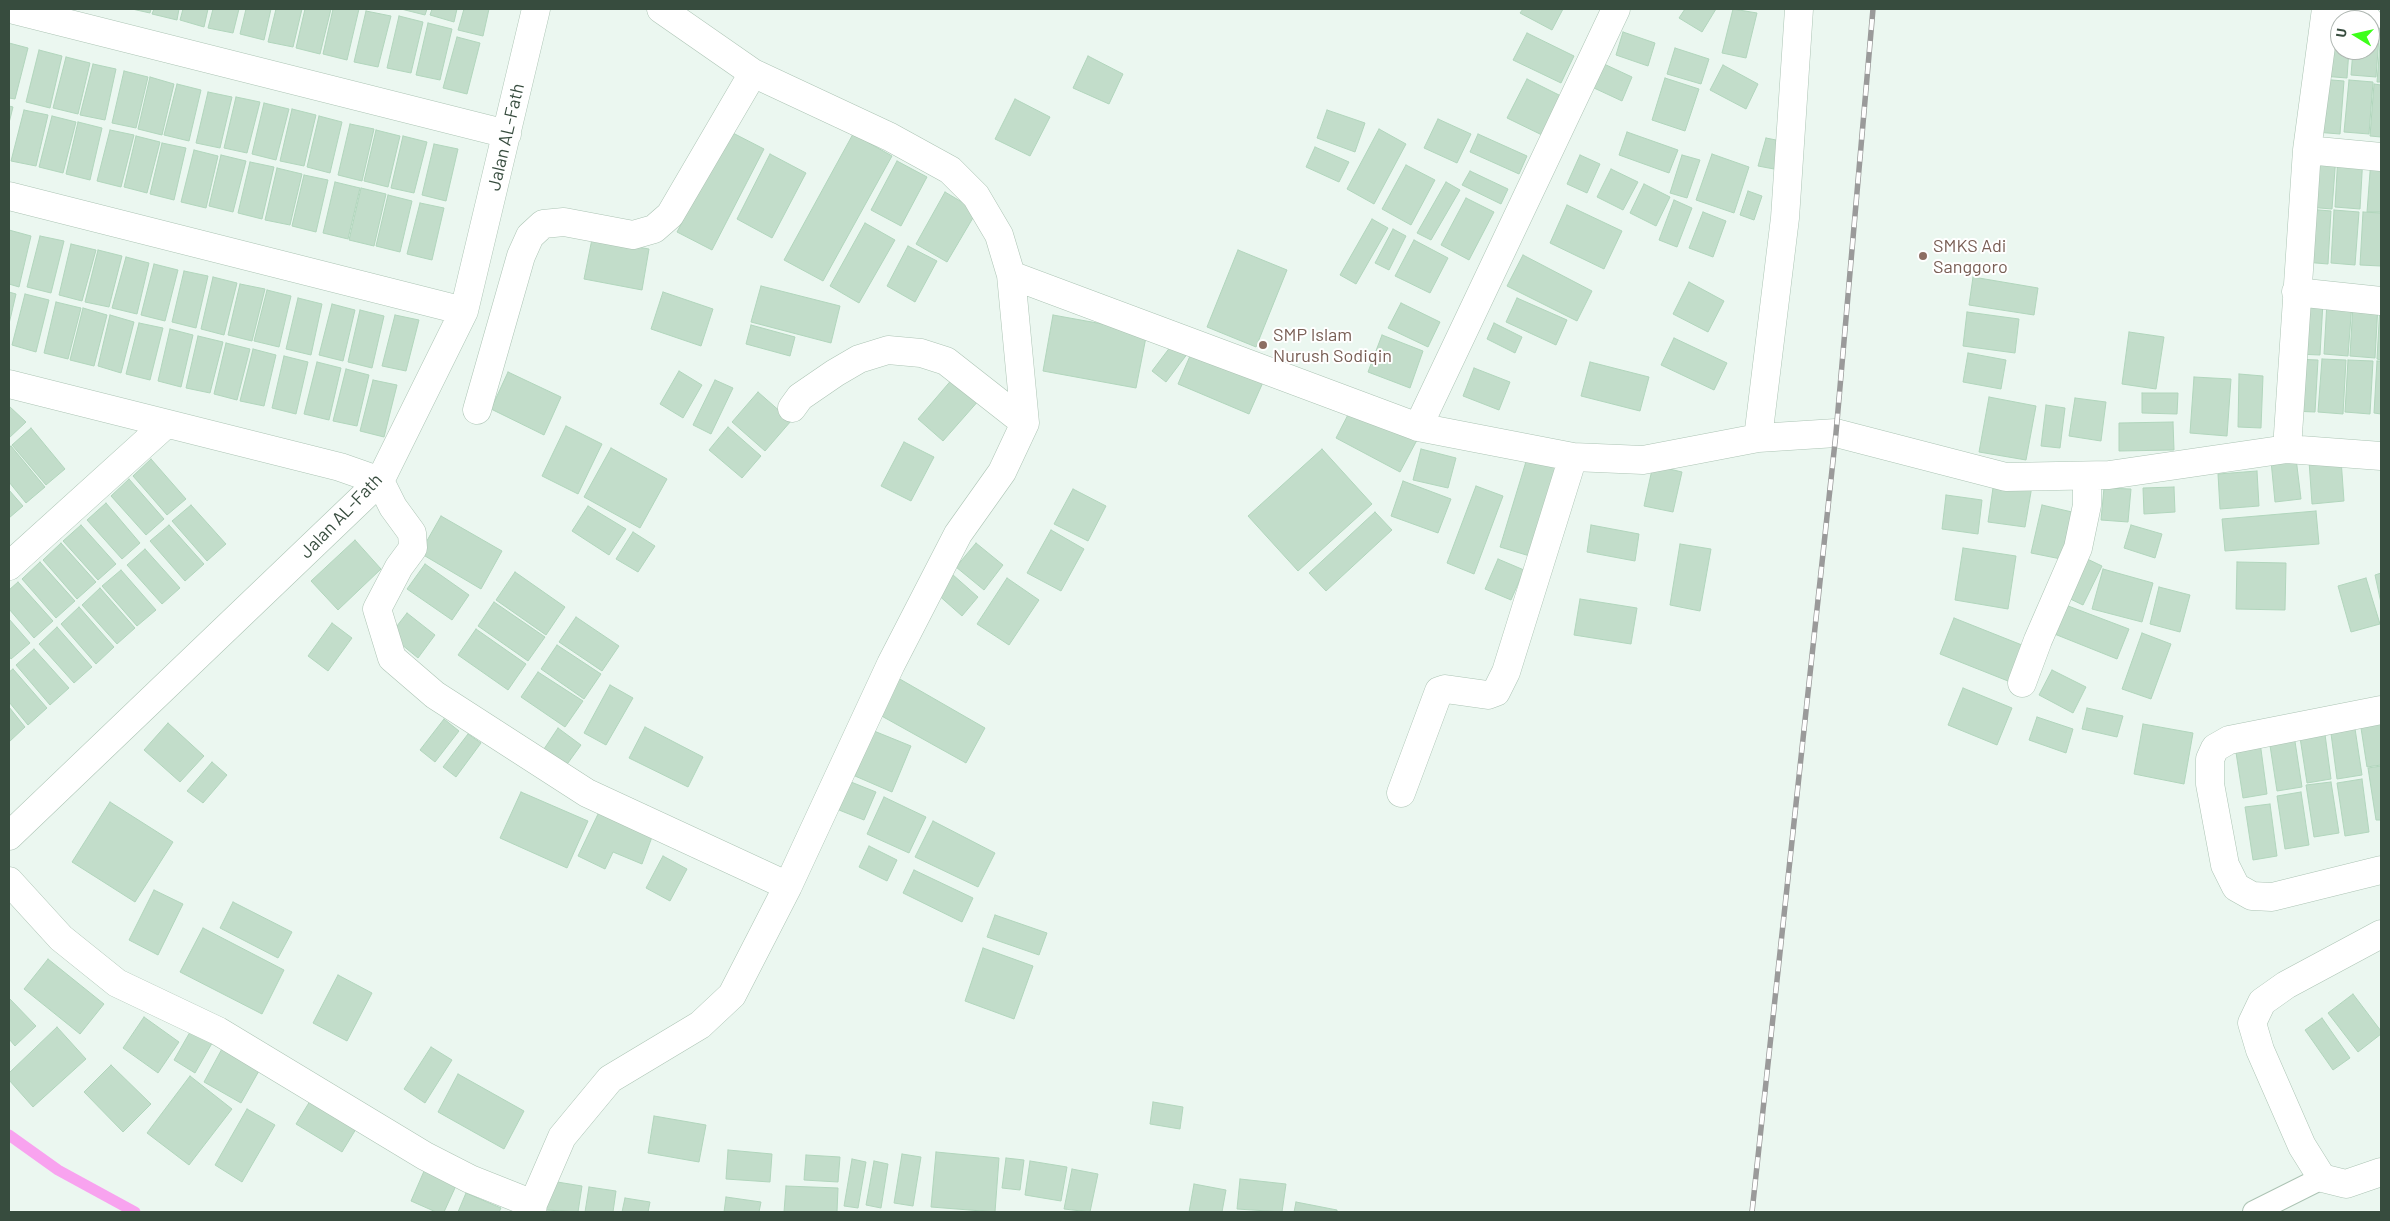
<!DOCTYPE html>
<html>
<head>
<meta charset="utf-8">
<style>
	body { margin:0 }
	#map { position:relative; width:2390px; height:1221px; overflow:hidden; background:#ebf7f0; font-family:Barlow,sans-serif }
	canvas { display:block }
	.frame { position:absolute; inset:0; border:10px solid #374c3e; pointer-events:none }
	.north { position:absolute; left:2330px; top:10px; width:50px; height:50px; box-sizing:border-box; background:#fff; border:1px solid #afb7b2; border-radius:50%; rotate:279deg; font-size:14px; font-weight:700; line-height:20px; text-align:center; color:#374c3e }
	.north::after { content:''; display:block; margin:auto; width:18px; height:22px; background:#3dff1a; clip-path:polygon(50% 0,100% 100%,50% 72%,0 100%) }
</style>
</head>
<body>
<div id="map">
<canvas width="2390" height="1221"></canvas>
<div class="frame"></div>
<div class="north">U</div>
</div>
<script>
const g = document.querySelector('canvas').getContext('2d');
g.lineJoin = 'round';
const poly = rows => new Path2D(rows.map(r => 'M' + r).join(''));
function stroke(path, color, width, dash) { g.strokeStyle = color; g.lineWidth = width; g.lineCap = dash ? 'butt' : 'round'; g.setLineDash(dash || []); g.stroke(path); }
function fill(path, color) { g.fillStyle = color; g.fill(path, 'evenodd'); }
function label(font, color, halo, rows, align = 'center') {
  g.font = font + ' Barlow,sans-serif'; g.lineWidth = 4; g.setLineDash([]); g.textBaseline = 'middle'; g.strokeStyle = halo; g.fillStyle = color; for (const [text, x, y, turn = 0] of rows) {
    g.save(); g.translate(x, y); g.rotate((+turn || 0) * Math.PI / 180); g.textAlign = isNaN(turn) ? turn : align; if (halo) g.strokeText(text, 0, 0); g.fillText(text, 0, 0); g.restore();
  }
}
stroke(poly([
	[9,1135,58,1170,135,1212]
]), '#f8a3ef', 11);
const building = poly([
	[132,9,151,9,150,13,132,9],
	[154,9,179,9,177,20,152,14,154,9],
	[183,9,208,9,204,27,180,20,183,9],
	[213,9,239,9,233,33,208,28,213,9],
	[246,9,271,9,264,40,240,34,246,9],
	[276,9,302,9,293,47,268,42,276,9],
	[305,9,331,9,320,54,296,48,305,9],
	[333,9,359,9,347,60,323,54,333,9],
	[401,9,427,9,425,15,401,9],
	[432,9,457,9,454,22,430,15,432,9],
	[464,9,489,9,483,36,458,30,464,9],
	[1523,9,1563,9,1552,30,1520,13,1523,9],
	[1685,9,1716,9,1702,32,1679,18,1685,9],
	[1733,9,1757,13,1746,58,1722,53,1733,9],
	[366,11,391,16,378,67,354,62,366,11],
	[399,16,423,22,411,73,387,68,399,16],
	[428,23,452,29,440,80,416,75,428,23],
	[2326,23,2340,25,2340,50,2349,50,2347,78,2322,76,2326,23],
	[2370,23,2380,24,2376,77,2351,75,2353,50,2370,50,2370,23],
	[1623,32,1655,43,1648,66,1616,55,1623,32],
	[2381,32,2381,82,2377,82,2381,32],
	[1527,33,1574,56,1561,83,1513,60,1527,33],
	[457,37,480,43,467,94,443,88,457,37],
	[9,43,28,48,15,99,9,98,9,43],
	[1675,48,1709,59,1701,84,1667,74,1675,48],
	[39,50,62,56,50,108,26,102,39,50],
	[1088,56,1123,74,1109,104,1073,88,1088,56],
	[66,57,90,63,78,114,53,108,66,57],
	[93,64,116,69,105,120,80,115,93,64],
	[1604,64,1632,77,1622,101,1594,88,1604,64],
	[1723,65,1758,84,1746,109,1710,90,1723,65],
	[124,71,148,77,136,128,112,123,124,71],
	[150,77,174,84,162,135,138,129,150,77],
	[1665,78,1699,89,1685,131,1652,120,1665,78],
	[1527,79,1561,96,1542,135,1507,118,1527,79],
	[2320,79,2344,81,2340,134,2315,132,2320,79],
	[2349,80,2373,82,2369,134,2344,132,2349,80],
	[177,84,201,90,189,141,164,135,177,84],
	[2374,84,2381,85,2381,137,2370,136,2374,84],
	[208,92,232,97,220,148,196,143,208,92],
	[236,97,260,102,247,153,224,148,236,97],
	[1015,99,1050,117,1030,156,995,139,1015,99],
	[264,103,289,109,276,160,252,154,264,103],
	[9,106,13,107,9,123,9,106],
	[292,109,316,115,304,166,280,161,292,109],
	[24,110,48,115,36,166,11,161,24,110],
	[1327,110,1365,123,1355,152,1317,138,1327,110],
	[52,116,76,122,63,173,39,167,52,116],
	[319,116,342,122,330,173,307,167,319,116],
	[1438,119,1471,134,1457,163,1424,148,1438,119],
	[78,122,102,128,90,180,66,174,78,122],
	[350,124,374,129,362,181,338,175,350,124],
	[1379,129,1406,144,1374,204,1347,189,1379,129],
	[110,130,134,135,121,187,97,181,110,130],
	[376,130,400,136,388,187,364,181,376,130],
	[729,131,764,149,712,250,677,232,729,131],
	[1627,132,1678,150,1669,173,1619,155,1627,132],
	[853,134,892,156,823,281,784,260,853,134],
	[1478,134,1527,156,1519,174,1470,152,1478,134],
	[136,136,160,142,147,193,124,187,136,136],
	[403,136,427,142,414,193,391,188,403,136],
	[1766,138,1781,141,1774,169,1758,166,1766,138],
	[162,143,186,148,174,200,150,194,162,143],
	[434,144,458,149,446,201,422,195,434,144],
	[1315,147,1349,162,1339,182,1306,167,1315,147],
	[194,150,218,156,206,208,181,202,194,150],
	[770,154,806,173,772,238,737,219,770,154],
	[1712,154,1749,167,1734,213,1696,200,1712,154],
	[2311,154,2336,156,2332,209,2308,207,2311,154],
	[221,155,246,161,233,212,209,206,221,155],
	[1580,155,1600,164,1587,193,1567,184,1580,155],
	[1682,155,1700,160,1687,198,1670,193,1682,155],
	[2338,155,2363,156,2360,209,2335,207,2338,155],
	[2371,159,2381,159,2381,212,2367,212,2371,159],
	[897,161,927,177,901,226,871,210,897,161],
	[250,162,274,167,262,219,238,213,250,162],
	[1406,165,1435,180,1411,225,1382,209,1406,165],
	[277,168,302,174,290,225,265,220,277,168],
	[1611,169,1638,182,1623,210,1597,197,1611,169],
	[1470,171,1508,189,1501,204,1462,185,1470,171],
	[304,175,328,180,316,232,292,226,304,175],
	[335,182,360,188,348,239,323,233,335,182],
	[1446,182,1460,190,1431,240,1417,233,1446,182],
	[1644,184,1670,197,1656,226,1630,213,1644,184],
	[361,188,386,194,374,246,349,240,361,188],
	[1748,191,1762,196,1754,220,1740,215,1748,191],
	[945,192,977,211,947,262,916,244,945,192],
	[388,195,412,201,400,252,376,246,388,195],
	[1466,198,1494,212,1469,260,1441,245,1466,198],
	[1674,200,1692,208,1677,247,1659,240,1674,200],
	[420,203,444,208,432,260,407,254,420,203],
	[1567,205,1622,231,1604,269,1550,243,1567,205],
	[2307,209,2331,211,2328,264,2304,262,2307,209],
	[2334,210,2359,212,2355,265,2331,263,2334,210],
	[1703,212,1726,221,1713,257,1689,248,1703,212],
	[2363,212,2381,213,2381,266,2360,265,2363,212],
	[1372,219,1388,228,1356,284,1340,275,1372,219],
	[865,223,895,240,859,303,830,286,865,223],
	[1393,229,1406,236,1389,270,1375,263,1393,229],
	[9,230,31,236,19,287,9,284,9,230],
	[40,236,64,241,51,293,27,287,40,236],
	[592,239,649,249,642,290,584,279,592,239],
	[1414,240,1448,258,1430,293,1395,276,1414,240],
	[71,244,96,250,82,301,59,295,71,244],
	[908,246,937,261,915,302,887,286,908,246],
	[98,250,122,256,109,307,85,302,98,250],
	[1238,250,1287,270,1256,347,1207,327,1238,250],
	[1523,255,1592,291,1577,321,1507,286,1523,255],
	[126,257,149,263,137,314,112,308,126,257],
	[154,264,178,270,165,321,141,315,154,264],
	[184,271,208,276,196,328,172,322,184,271],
	[213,277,237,283,224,335,201,329,213,277],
	[1973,277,2038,288,2034,315,1969,305,1973,277],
	[1689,282,1724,301,1708,332,1673,314,1689,282],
	[240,284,265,289,252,341,228,335,240,284],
	[761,286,840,306,831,343,751,322,761,286],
	[267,290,291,296,279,347,254,341,267,290],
	[9,292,16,294,9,324,9,292],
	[663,292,713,309,701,346,651,329,663,292],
	[25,294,49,300,36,352,12,345,25,294],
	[298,298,322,304,311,355,286,349,298,298],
	[1517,298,1567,320,1556,345,1506,322,1517,298],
	[2299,300,2323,302,2320,355,2296,354,2299,300],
	[56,302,81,308,68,359,44,353,56,302],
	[2327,302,2352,303,2348,356,2324,354,2327,302],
	[1401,303,1440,322,1428,347,1388,328,1401,303],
	[332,304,355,310,343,361,319,355,332,304],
	[2353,304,2378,305,2375,358,2350,356,2353,304],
	[2380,306,2381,306,2381,360,2377,359,2380,306],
	[83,308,107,315,94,366,70,360,83,308],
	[360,310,384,316,372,368,348,362,360,310],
	[1967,312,2019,319,2015,353,1963,346,1967,312],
	[110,315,134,322,121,373,98,366,110,315],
	[395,315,419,320,406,371,382,366,395,315],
	[1053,315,1147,332,1136,388,1043,371,1053,315],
	[139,323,163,328,150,380,126,374,139,323],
	[1494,323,1522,337,1515,353,1487,339,1494,323],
	[751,325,795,337,790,356,746,344,751,325],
	[170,329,193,335,181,387,158,381,170,329],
	[2129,332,2164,337,2156,389,2122,384,2129,332],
	[1382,335,1423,351,1410,388,1368,372,1382,335],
	[198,336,223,342,210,393,186,388,198,336],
	[1674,338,1727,363,1714,390,1661,365,1674,338],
	[1174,342,1188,353,1166,382,1152,371,1174,342],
	[226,343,250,349,237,400,214,394,226,343],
	[253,349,276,355,264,406,240,401,253,349],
	[1193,349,1264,380,1249,414,1178,384,1193,349],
	[1968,353,2006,360,2001,389,1963,382,1968,353],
	[284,356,308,362,296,414,272,408,284,356],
	[2294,359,2318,360,2315,412,2291,411,2294,359],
	[2322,359,2346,360,2343,414,2318,412,2322,359],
	[2348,360,2373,361,2370,414,2345,412,2348,360],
	[2377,361,2381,361,2381,414,2374,413,2377,361],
	[317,362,341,368,329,420,304,414,317,362],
	[1590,362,1649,377,1640,411,1581,396,1590,362],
	[1474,368,1510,382,1499,410,1463,396,1474,368],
	[346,369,369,375,357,426,333,421,346,369],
	[679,371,702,385,683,418,660,404,679,371],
	[508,372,561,397,544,435,491,409,508,372],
	[2239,374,2263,376,2261,428,2238,427,2239,374],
	[954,377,980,399,943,441,918,419,954,377],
	[2194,377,2231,379,2227,436,2190,433,2194,377],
	[373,380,397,385,384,437,360,431,373,380],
	[715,380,733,388,711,434,693,425,715,380],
	[758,392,791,421,765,451,732,422,758,392],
	[2142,393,2178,393,2177,414,2142,413,2142,393],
	[1989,397,2036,406,2026,460,1979,452,1989,397],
	[2075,398,2106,402,2101,441,2069,436,2075,398],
	[2046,405,2065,408,2060,448,2041,446,2046,405],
	[9,406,26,422,9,438,9,406],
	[1352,407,1417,440,1400,472,1336,438,1352,407],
	[2173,422,2174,450,2119,451,2119,423,2173,422],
	[566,426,602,444,578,494,542,476,566,426],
	[728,427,761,456,742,478,709,450,728,427],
	[31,428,65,469,46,485,12,445,31,428],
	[904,442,934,457,911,501,881,486,904,442],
	[11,446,45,487,26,503,9,482,9,448,11,446],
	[611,448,667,479,640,528,584,497,611,448],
	[1322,449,1372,504,1298,571,1248,516,1322,449],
	[1421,449,1456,458,1448,488,1413,480,1421,449],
	[1528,455,1561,465,1533,557,1500,547,1528,455],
	[2296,458,2301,499,2275,502,2271,461,2296,458],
	[151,459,186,499,167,515,133,476,151,459],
	[2341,459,2344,501,2312,504,2309,461,2341,459],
	[1653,465,1682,472,1673,512,1644,506,1653,465],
	[2257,471,2259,506,2220,509,2218,474,2257,471],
	[129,479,164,519,146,535,111,496,129,479],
	[1403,481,1451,499,1438,533,1391,516,1403,481],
	[1994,481,2032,486,2025,527,1988,522,1994,481],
	[1476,486,1503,496,1474,574,1447,563,1476,486],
	[2174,487,2175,512,2144,514,2143,488,2174,487],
	[2104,488,2131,489,2128,522,2101,520,2104,488],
	[1073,489,1106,506,1088,541,1054,524,1073,489],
	[9,490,23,506,9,518,9,490],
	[1946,495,1982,500,1978,534,1942,529,1946,495],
	[106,503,140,543,122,559,87,520,106,503],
	[191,505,226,544,207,561,172,521,191,505],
	[2042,505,2072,512,2061,559,2031,553,2042,505],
	[588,506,626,529,609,555,572,531,588,506],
	[2316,511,2319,544,2225,551,2222,519,2316,511],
	[1375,512,1392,530,1326,591,1309,573,1375,512],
	[441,516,502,551,481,589,420,553,441,516],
	[81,525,116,564,98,580,63,541,81,525],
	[169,525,204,564,185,581,150,541,169,525],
	[1591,525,1639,534,1635,561,1587,552,1591,525],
	[2131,525,2162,534,2155,558,2124,548,2131,525],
	[1051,530,1084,549,1061,591,1027,573,1051,530],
	[633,532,655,546,638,572,616,559,633,532],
	[355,540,381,569,338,610,311,581,355,540],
	[61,543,96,582,77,599,43,560,61,543],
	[976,543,1003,565,984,590,956,567,976,543],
	[1680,544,1711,549,1700,611,1670,605,1680,544],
	[1963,548,2016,556,2008,609,1955,600,1963,548],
	[145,549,180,588,162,604,127,565,145,549],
	[2083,557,2102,566,2083,605,2064,596,2083,557],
	[1498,559,1524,570,1511,600,1485,589,1498,559],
	[40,562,75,601,56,618,22,579,40,562],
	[2237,562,2286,563,2285,610,2236,609,2237,562],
	[425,564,469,595,452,620,407,589,425,564],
	[2103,569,2153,583,2142,622,2092,609,2103,569],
	[121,570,156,610,137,626,102,586,121,570],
	[515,572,565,607,546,635,496,600,515,572],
	[2381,573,2381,603,2375,575,2381,573],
	[952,574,978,597,962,616,936,593,952,574],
	[1007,578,1039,600,1009,645,977,624,1007,578],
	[2366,578,2380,624,2351,632,2338,586,2366,578],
	[18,582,53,621,34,638,9,609,9,590,18,582],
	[2159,587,2190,595,2180,632,2150,624,2159,587],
	[100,588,135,628,117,644,82,605,100,588],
	[1580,599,1637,608,1631,644,1574,635,1580,599],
	[494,602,545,637,528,661,478,626,494,602],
	[2063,604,2129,629,2117,659,2052,633,2063,604],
	[79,607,114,647,96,664,61,624,79,607],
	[407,613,435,635,418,658,390,635,407,613],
	[576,617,619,646,602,671,559,642,576,617],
	[1954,618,2027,647,2013,683,1940,654,1954,618],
	[9,619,30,643,11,659,9,656,9,619],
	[332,623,352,638,328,671,308,656,332,623],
	[57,627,92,667,74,683,39,644,57,627],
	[476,629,526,664,508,690,458,655,476,629],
	[2142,633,2171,644,2151,699,2122,689,2142,633],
	[557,645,601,674,584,699,541,669,557,645],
	[34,649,69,688,50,705,16,665,34,649],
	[13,669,47,708,28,725,9,702,9,672,13,669],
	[2052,670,2086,687,2073,713,2039,695,2052,670],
	[538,672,583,701,565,727,521,697,538,672],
	[898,678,985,728,966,763,878,714,898,678],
	[610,685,633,698,606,745,584,733,610,685],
	[1963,688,2012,708,1997,745,1948,725,1963,688],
	[9,707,25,727,9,742,9,707],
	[2087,708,2123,716,2117,737,2082,729,2087,708],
	[2381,712,2381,765,2367,767,2359,715,2381,712],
	[2037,717,2073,729,2066,753,2029,740,2037,717],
	[444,719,459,731,435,762,420,750,444,719],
	[2354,722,2362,775,2337,779,2330,726,2354,722],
	[168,723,204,756,180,782,144,750,168,723],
	[2143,724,2193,733,2184,784,2134,774,2143,724],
	[645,727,703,757,688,787,629,758,645,727],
	[2324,727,2331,779,2307,783,2299,731,2324,727],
	[558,728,581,745,560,774,538,758,558,728],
	[874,731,911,746,892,792,855,776,874,731],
	[468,734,481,743,456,777,443,767,468,734],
	[2294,735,2302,787,2277,791,2269,739,2294,735],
	[2260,742,2267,794,2243,798,2235,746,2260,742],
	[212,762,227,775,203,803,187,791,212,762],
	[2381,766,2381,820,2376,820,2368,768,2381,766],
	[2362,779,2369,832,2345,836,2337,783,2362,779],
	[851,782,876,792,864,820,839,810,851,782],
	[2331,782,2339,833,2314,837,2306,785,2331,782],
	[521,792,588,821,567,868,500,838,521,792],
	[2301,792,2309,845,2285,849,2277,796,2301,792],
	[884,797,926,817,909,853,867,834,884,797],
	[110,802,173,842,135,902,72,862,110,802],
	[2270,804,2277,856,2253,860,2245,807,2270,804],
	[599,812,652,837,642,864,613,852,605,869,578,856,599,812],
	[933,821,995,853,978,887,915,857,933,821],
	[869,846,897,860,887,881,859,867,869,846],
	[663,856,687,869,670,901,646,888,663,856],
	[914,870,973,898,962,922,903,893,914,870],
	[154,890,183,904,158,955,129,940,154,890],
	[233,902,292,932,278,958,220,928,233,902],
	[995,915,1047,933,1039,955,987,937,995,915],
	[203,928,284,970,262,1014,180,972,203,928],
	[983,948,1033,966,1014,1019,965,1001,983,948],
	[48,959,104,1004,80,1034,24,989,48,959],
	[338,975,372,993,347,1041,313,1023,338,975],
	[2353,994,2381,1031,2381,1034,2358,1052,2328,1013,2353,994],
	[9,998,36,1026,15,1046,9,1039,9,998],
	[144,1017,179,1042,158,1073,123,1048,144,1017],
	[2322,1018,2350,1058,2333,1070,2305,1030,2322,1018],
	[194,1025,215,1038,195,1073,174,1060,194,1025],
	[57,1027,86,1059,33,1107,9,1080,9,1073,57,1027],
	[223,1047,260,1069,241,1103,204,1082,223,1047],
	[431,1047,452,1060,425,1103,404,1089,431,1047],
	[111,1065,151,1104,123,1132,84,1092,111,1065],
	[458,1074,524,1111,504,1149,438,1112,458,1074],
	[190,1076,232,1109,189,1165,147,1133,190,1076],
	[310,1101,356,1129,342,1152,296,1124,310,1101],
	[1153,1102,1183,1107,1180,1129,1150,1124,1153,1102],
	[247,1109,275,1125,242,1182,215,1165,247,1109],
	[654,1116,706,1125,699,1162,648,1153,654,1116],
	[728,1150,772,1154,770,1182,726,1179,728,1150],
	[936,1152,999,1158,995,1212,931,1207,936,1152],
	[902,1154,921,1157,913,1206,894,1203,902,1154],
	[806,1155,840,1157,838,1182,804,1180,806,1155],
	[1006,1158,1024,1160,1020,1190,1002,1188,1006,1158],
	[852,1159,866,1162,858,1208,844,1206,852,1159],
	[874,1161,888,1164,881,1208,866,1205,874,1161],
	[1030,1161,1067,1167,1061,1201,1025,1195,1030,1161],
	[428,1162,460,1177,444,1212,436,1212,411,1201,428,1162],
	[1072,1169,1098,1174,1090,1212,1064,1209,1072,1169],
	[1240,1179,1286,1184,1282,1212,1237,1209,1240,1179],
	[551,1181,582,1186,578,1212,546,1210,551,1181],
	[1194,1184,1226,1190,1222,1212,1189,1212,1194,1184],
	[786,1186,838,1188,837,1212,784,1212,786,1186],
	[589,1187,616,1191,613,1212,585,1212,589,1187],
	[466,1193,501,1208,499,1212,458,1212,466,1193],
	[726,1197,761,1202,759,1212,724,1212,726,1197],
	[625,1198,650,1202,648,1212,622,1212,625,1198],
	[1296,1202,1337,1210,1337,1212,1294,1212,1296,1202]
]);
fill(building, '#c2ddca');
stroke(building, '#b1d5bc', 1);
const service = poly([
	[2254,1212,2322,1178]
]);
const minor = poly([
	[10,9,507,134],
	[2325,17,2368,20],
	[2307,150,2381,157],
	[9,196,464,311],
	[1011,275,1418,427,1573,457,1643,460,1758,438,1836,433,2006,477,2109,475,2287,449,2381,456],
	[2296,292,2381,301],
	[9,384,340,467,380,481,393,507,412,533,413,548,399,567,377,609,392,658,435,695,587,793,788,886],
	[792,408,800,397,835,373,859,359,888,350,921,353,946,361,1025,423],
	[477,410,521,256,530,236,543,224,564,222,633,235,654,229,670,215,753,73],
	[1418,427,1616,9],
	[1758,438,1785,218,1799,9],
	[2287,449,2307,150,2326,9],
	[9,566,166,424],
	[2022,683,2038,640,2078,548,2087,505,2087,476],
	[2381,710,2229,740,2215,748,2210,759,2210,784,2225,865,2236,887,2252,896,2272,897,2381,870],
	[1401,793,1439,691,1445,689,1488,695,1496,692,1506,672,1573,457],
	[9,836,380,481,464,311,536,9],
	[9,881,61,938,117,983,218,1031,425,1156,470,1179,533,1204,532,1212],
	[2381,934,2286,985,2262,1002,2252,1023,2260,1050,2302,1146,2322,1178,2346,1184,2381,1172],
	[533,1204,562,1137,610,1079,700,1025,732,995,788,886,891,664,958,534,1002,472,1025,423,1011,275,999,235,976,196,950,170,890,137,753,73,661,9]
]);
stroke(service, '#acc4b4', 24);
stroke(minor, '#acc4b4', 29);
stroke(service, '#fff', 22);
stroke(minor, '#fff', 28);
const rail = poly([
	[1752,1212,1836,433,1873,9]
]);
stroke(rail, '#9a9a9a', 5.5);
stroke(rail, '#fff', 4, [11]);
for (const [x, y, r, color] of [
	[1923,256,5,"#8d6e63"],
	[1263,345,5,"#8d6e63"]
]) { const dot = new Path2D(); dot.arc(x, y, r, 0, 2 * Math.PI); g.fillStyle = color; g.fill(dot); stroke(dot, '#fff', 2); }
label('18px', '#374c3e', '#fff', [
	["Jalan AL-Fath",506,137,-77],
	["Jalan AL-Fath",341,516,-46]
]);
label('18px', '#785e54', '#fff', [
	["SMKS Adi",1933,246],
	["Sanggoro",1933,267],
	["SMP Islam",1273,335],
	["Nurush Sodiqin",1273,356]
], 'left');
</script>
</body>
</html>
